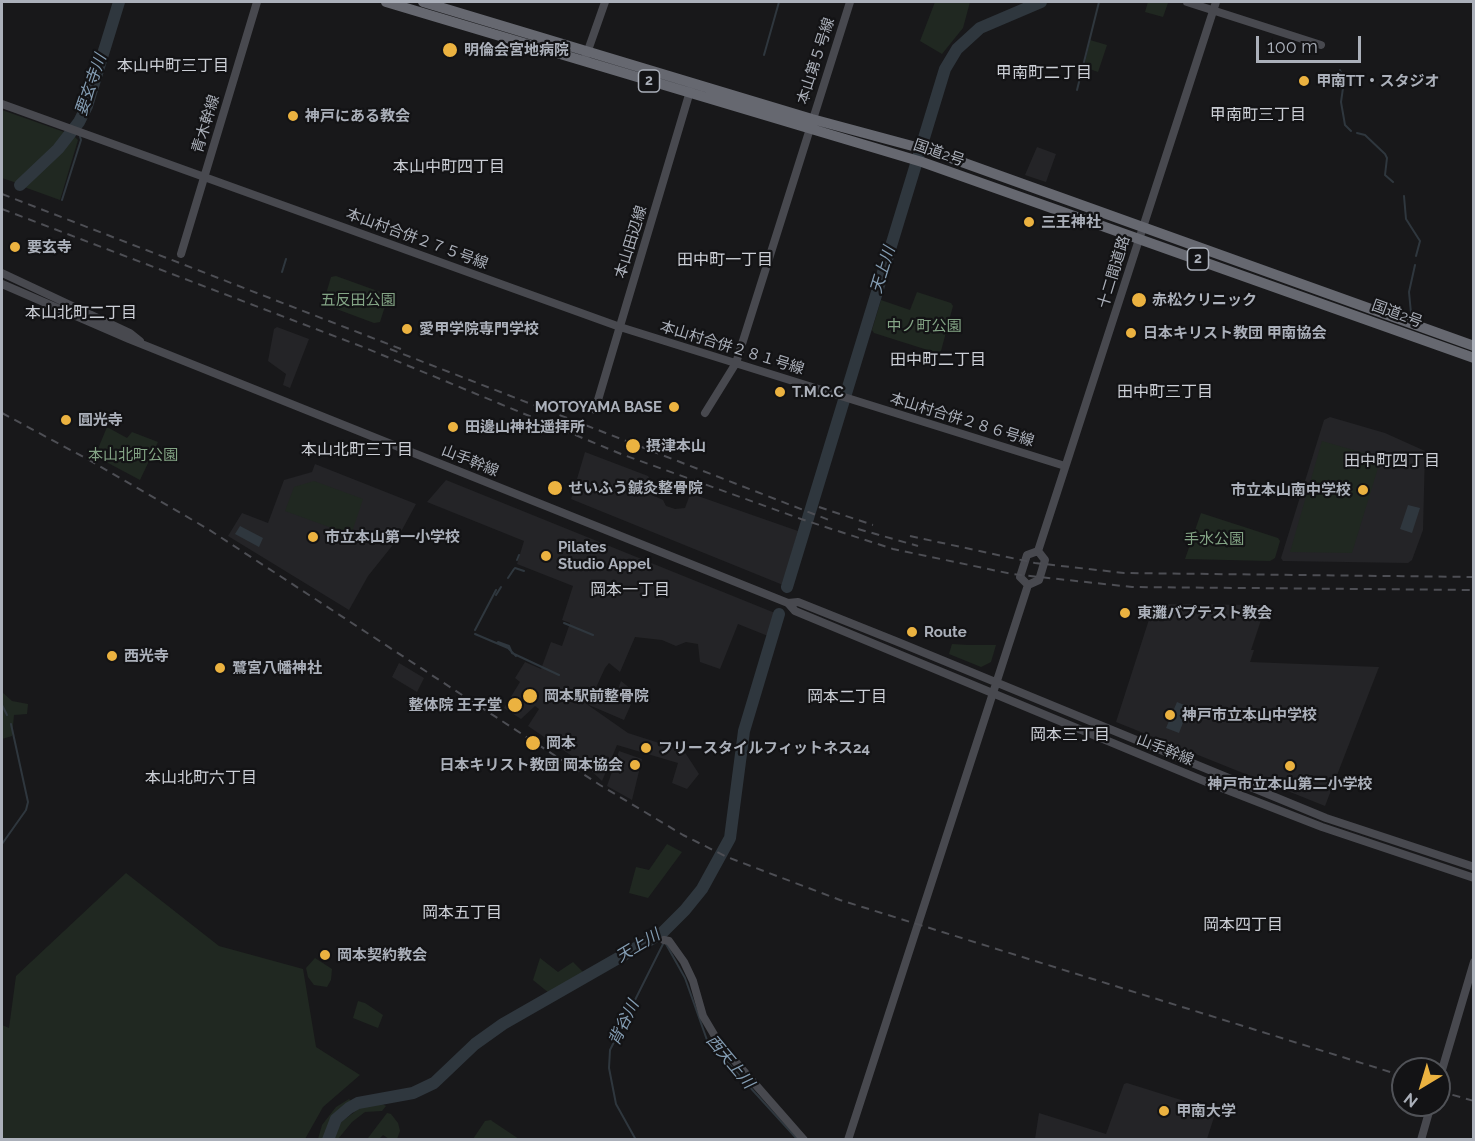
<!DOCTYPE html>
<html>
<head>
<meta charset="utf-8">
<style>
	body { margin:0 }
	#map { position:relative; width:1475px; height:1141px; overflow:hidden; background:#18181a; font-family:Raleway,sans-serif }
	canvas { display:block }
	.frame { position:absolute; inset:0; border:3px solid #abb0ba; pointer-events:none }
	.north { position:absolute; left:1391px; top:1057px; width:60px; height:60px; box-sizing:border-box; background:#131315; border:2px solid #505257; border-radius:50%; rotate:218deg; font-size:16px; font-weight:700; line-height:24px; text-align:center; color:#abb0ba }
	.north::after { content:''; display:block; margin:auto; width:21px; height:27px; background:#ebb240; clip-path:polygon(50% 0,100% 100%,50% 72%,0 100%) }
	.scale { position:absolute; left:1256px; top:36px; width:105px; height:27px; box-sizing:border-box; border:3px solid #abb0ba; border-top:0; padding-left:8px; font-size:18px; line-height:21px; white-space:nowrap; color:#abb0ba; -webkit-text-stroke:4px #131315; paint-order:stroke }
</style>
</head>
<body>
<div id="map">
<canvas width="1475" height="1141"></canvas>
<div class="frame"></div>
<div class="north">N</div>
<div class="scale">100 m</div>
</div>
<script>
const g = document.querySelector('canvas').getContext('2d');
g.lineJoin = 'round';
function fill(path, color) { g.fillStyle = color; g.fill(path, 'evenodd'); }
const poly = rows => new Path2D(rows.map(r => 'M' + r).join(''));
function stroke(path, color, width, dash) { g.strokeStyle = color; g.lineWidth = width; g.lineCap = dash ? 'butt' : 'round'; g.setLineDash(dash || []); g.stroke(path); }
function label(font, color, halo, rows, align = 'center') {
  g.font = font + ' Raleway,"Noto Sans JP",sans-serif'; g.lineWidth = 4.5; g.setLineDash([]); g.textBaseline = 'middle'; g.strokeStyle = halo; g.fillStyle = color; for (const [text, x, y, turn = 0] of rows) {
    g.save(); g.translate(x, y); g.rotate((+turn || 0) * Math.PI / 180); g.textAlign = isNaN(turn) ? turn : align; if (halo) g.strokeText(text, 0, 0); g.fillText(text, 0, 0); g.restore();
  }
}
fill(poly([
	[1037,147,1056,154,1046,182,1025,175],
	[277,327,309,339,290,388,283,385,286,374,268,361,274,329],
	[1330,417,1385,433,1425,451,1423,530,1412,560,1408,563,1283,561,1281,558,1324,420],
	[585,452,648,476,656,490,654,496,663,500,666,506,675,509,685,508,689,497,695,495,798,531,783,585,571,499],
	[315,464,416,504,396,541,368,576,349,610,228,536,242,513,268,523,284,480,312,472],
	[446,480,775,613,768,636,738,624,720,669,700,662,698,644,686,642,676,646,662,640,635,637,620,672,609,663,605,668,588,705,628,733,684,751,699,774,687,789,672,783,678,763,617,745,602,781,585,765,528,726,539,709,535,706,521,719,504,708,520,682,515,678,525,662,541,669,551,642,562,646,570,623,562,620,573,586,517,564,524,541,427,502],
	[1154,604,1262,605,1265,608,1251,650,1254,650,1250,662,1379,667,1325,806,1116,722],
	[399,663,424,678,417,692,392,677],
	[621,681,636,693,624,720,589,705,594,693,613,702],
	[619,751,642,759,632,800,607,786],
	[1127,1083,1213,1110,1215,1114,1207,1139,1035,1139,1039,1113,1106,1134,1124,1084]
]), '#242427');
fill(poly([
	[935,2,970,2,963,28,942,54,920,41],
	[1148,2,1168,3,1163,17,1145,12],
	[1090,40,1107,45,1098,72,1084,67],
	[2,110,67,133,56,148,17,183,2,178],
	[73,135,78,140,60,200,24,187],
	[336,276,386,294,388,297,380,322,374,323,323,304,331,277],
	[917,292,951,303,953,306,941,351,937,353,874,333,872,330,881,300,910,310],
	[107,427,127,438,132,432,158,442,140,480,95,456],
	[1322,441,1381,458,1352,553,1290,552],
	[314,481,363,499,351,535,285,511,294,487],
	[1201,513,1278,538,1280,541,1275,558,1270,561,1185,559],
	[952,644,968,645,996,645,991,662,981,667,949,654],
	[2,692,12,701,28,704,27,714,14,715,12,736,2,739],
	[667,844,682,852,648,898,629,893,636,867,649,870],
	[126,873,219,946,303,969,316,1047,360,1075,323,1107,305,1139,2,1139,2,1025,9,1028,16,976],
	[315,958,332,969,331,980,327,987,314,985,308,977,306,968],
	[540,958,558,972,573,962,584,973,549,993,533,980],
	[358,1001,365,1003,383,1015,378,1028,353,1018],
	[349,1099,351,1101,328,1125,329,1131,364,1105,379,1102,386,1106,382,1111,365,1112,352,1122,338,1139,318,1139,322,1125,336,1107],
	[387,1113,391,1114,398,1123,400,1131,397,1139,389,1139,383,1135,379,1139,368,1138],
	[491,1120,492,1121,519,1139,473,1139,485,1121]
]), '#202821');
fill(poly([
	[1408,505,1420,508,1412,533,1400,529],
	[240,526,263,538,259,547,235,534],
	[1177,702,1189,707,1179,733,1166,728]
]), '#2f373e');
stroke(poly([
	[764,55,779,2],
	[1340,70,1344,81,1341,102,1345,125,1351,131],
	[1077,90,1099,2],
	[1357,133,1365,135,1385,154,1387,158,1385,175,1393,182],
	[1404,196,1406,219,1420,241,1416,256],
	[62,200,81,140,79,133],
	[282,272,286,259],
	[1411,313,1409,292,1415,265],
	[517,560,519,555],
	[515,568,524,571],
	[508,578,514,569],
	[496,595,501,587],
	[564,623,593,635],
	[475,630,496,590],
	[475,634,508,648,516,656],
	[498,642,509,646,512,653,559,675],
	[2,705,7,715],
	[2,844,26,810,28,802,11,724],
	[666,935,667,929],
	[666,944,685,978,707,1040,798,1140],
	[636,1140,616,1104,609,1068,610,1050,664,942]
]), '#2f373e', 2);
stroke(poly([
	[20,185,58,149,79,122,87,106,119,2],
	[787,587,945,69,957,49,980,28,1041,2],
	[328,1140,336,1119,349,1108,358,1103,413,1093,434,1083,475,1044,503,1024,662,933,685,910,702,889,730,838,744,731,779,614]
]), '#2f373e', 12);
stroke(poly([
	[1187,2,1321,45],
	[586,56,605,2],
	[2,104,620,327,1065,466],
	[181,254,257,2],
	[2,273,130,333,140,341],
	[2,284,129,339,788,603,795,611,1209,783,1322,827,1474,878],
	[595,410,691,88],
	[705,413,736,363,850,2],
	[1038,551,1216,2],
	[1028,585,1020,577,1027,555,1038,551],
	[1028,585,1039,580,1045,560,1038,551],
	[788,603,798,602,898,642,1326,818,1474,867],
	[664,940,669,941,684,962,693,981,703,1016,719,1043,804,1140],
	[1439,1080,1474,962],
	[848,1140,1028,585],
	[1421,1140,1431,1105]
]), '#48494f', 8);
stroke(poly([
	[386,2,922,162,1474,358],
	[423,2,812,119,931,151,1474,346]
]), '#666870', 10);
stroke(poly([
	[2,194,401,349],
	[2,209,363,347,621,454,801,519,893,549,1012,574,1132,587,1474,590],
	[390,349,829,520],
	[2,413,89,460,208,529,600,785,683,835,727,857,840,900,1403,1076],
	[819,507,873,525],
	[858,529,918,546],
	[910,536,1035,563,1124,573,1474,577],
	[1439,1091,1474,1101]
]), '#4d4e54', 2, [8, 6]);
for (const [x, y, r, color] of [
	[450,50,8,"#ebb240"],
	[1304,81,6,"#ebb240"],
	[293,116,6,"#ebb240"],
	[1029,222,6,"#ebb240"],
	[15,247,6,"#ebb240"],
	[1139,300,8,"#ebb240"],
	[407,329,6,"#ebb240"],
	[1131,333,6,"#ebb240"],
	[780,392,6,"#ebb240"],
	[674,407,6,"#ebb240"],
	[66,420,6,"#ebb240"],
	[453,427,6,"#ebb240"],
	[633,446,8,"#ebb240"],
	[555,488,8,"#ebb240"],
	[1363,490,6,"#ebb240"],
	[313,537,6,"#ebb240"],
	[546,556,6,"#ebb240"],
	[1125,613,6,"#ebb240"],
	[912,632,6,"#ebb240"],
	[112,656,6,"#ebb240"],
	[220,668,6,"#ebb240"],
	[530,696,8,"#ebb240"],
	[515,705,8,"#ebb240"],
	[1170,715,6,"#ebb240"],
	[533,743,8,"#ebb240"],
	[646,748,6,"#ebb240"],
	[635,765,6,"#ebb240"],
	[1290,766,6,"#ebb240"],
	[325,955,6,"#ebb240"],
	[1164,1111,6,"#ebb240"]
]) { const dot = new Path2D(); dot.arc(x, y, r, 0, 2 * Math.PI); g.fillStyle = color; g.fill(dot); stroke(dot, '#131315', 2); }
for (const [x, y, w] of [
	[649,81,21],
	[1198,259,21]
]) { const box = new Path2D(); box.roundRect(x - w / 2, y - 11, w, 22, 4.5); g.fillStyle = '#131315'; g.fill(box); stroke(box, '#abb0ba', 1.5); }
label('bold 14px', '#abb0ba', null, [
	["2",649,81],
	["2",1198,259]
]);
label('bold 15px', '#abb0ba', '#131315', [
	["明倫会宮地病院",464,50],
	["甲南TT・スタジオ",1316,81],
	["神戸にある教会",305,116],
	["三王神社",1041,222],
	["要玄寺",27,247],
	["赤松クリニック",1152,300],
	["愛甲学院専門学校",419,329],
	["日本キリスト教団 甲南協会",1143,333],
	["T.M.C.C",792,392],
	["MOTOYAMA BASE",662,407,"right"],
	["圓光寺",78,420],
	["田邊山神社遥拝所",465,427],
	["摂津本山",646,446],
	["せいふう鍼灸整骨院",568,488],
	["市立本山南中学校",1351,490,"right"],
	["市立本山第一小学校",325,537],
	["Pilates",558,547],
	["Studio Appel",558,564],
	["東灘バプテスト教会",1137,613],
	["Route",924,632],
	["西光寺",124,656],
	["鷺宮八幡神社",232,668],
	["岡本駅前整骨院",544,696],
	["整体院 王子堂",502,705,"right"],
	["神戸市立本山中学校",1182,715],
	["岡本",546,743],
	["フリースタイルフィットネス24",658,748],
	["日本キリスト教団 岡本協会",623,765,"right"],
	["神戸市立本山第二小学校",1290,784,"center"],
	["岡本契約教会",337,955],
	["甲南大学",1176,1111]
], 'left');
label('15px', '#abb0ba', '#131315', [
	["本山第５号線",816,61,-72],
	["青木幹線",206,124,-73],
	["国道2号",939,153,19],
	["本山村合併２７５号線",417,239,20],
	["本山田辺線",631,242,-73],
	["十二間道路",1114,272,-73],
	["国道2号",1397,314,20],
	["本山村合併２８１号線",732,348,17],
	["本山村合併２８６号線",962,420,17],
	["山手幹線",470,461,22],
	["山手幹線",1165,750,22]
]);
label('15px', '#83a485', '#131315', [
	["五反田公園",358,300],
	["中ノ町公園",924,326],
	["本山北町公園",133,455],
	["手水公園",1214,539]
]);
label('16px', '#cccfd6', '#131315', [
	["本山中町三丁目",173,66],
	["甲南町二丁目",1044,73],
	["甲南町三丁目",1258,115],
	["本山中町四丁目",449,167],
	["田中町一丁目",725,260],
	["本山北町二丁目",81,313],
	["田中町二丁目",938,360],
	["田中町三丁目",1165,392],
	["本山北町三丁目",357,450],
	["田中町四丁目",1392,461],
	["岡本一丁目",630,590],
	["岡本二丁目",847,697],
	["岡本三丁目",1070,735],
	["本山北町六丁目",201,778],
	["岡本五丁目",462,913],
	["岡本四丁目",1243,925]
]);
label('italic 16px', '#849db3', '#131315', [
	["要玄寺川",91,85,-71],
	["天上川",883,270,-73],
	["天上川",638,946,-31],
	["背谷川",624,1023,-64],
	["西天上川",730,1062,50]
]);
</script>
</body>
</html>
